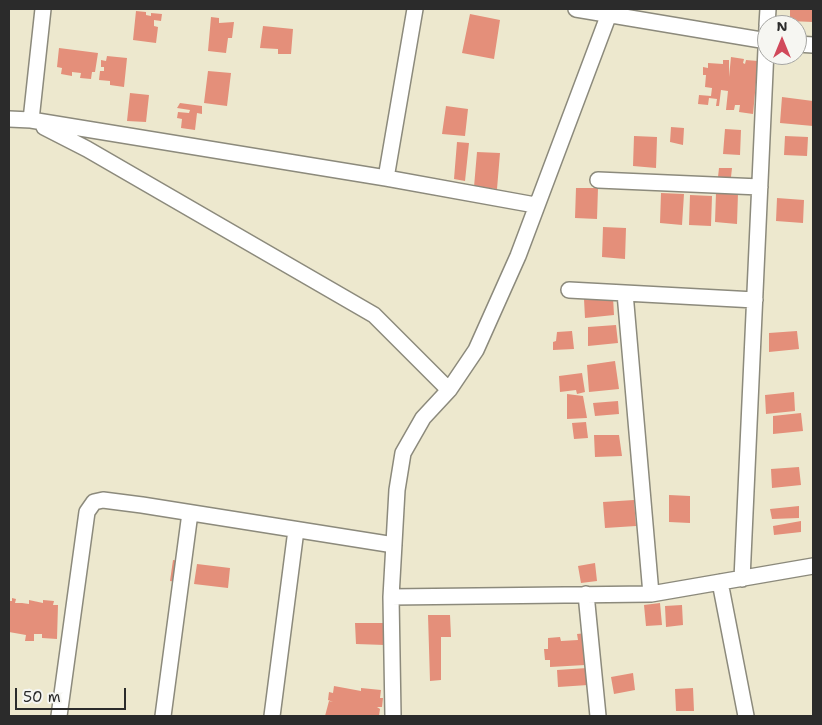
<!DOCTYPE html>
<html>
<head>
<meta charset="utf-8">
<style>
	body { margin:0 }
	#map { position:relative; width:822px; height:725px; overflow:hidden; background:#ede8ce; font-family:"Shantell Sans",sans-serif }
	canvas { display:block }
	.frame { position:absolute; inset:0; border:10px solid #2b2b2b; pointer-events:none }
	.north { position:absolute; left:757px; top:15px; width:50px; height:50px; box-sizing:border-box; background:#f6f6f2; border:1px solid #a5a5a2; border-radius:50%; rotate:0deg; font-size:14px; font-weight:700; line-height:20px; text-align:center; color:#2b2b2b }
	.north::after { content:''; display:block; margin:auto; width:18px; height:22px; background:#d1495b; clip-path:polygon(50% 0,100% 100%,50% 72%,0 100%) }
	.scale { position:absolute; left:15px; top:688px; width:111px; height:22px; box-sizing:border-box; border:2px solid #2b2b2b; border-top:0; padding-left:6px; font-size:15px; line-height:18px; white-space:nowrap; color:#2b2b2b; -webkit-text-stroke:4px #f6f6f2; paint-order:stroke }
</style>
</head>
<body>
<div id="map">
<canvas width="822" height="725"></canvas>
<div class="frame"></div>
<div class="north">N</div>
<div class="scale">50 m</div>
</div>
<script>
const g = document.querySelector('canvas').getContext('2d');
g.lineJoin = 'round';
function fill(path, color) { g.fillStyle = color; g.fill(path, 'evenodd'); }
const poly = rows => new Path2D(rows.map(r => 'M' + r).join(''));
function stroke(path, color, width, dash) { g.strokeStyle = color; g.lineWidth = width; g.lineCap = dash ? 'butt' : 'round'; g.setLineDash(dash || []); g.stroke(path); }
fill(poly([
	[790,9,813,9,813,22,790,21],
	[136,11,146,12,146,15,151,16,151,13,162,14,161,21,154,20,154,26,158,27,156,43,133,40],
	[470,14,500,20,494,59,462,53],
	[211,17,219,18,219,23,234,22,232,38,228,38,226,53,208,51],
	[263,26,293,29,291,54,278,54,278,49,260,48],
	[59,48,98,53,95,72,92,72,91,79,80,78,81,73,72,72,72,76,61,74,62,68,57,67],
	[107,56,127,58,124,87,110,85,110,81,99,80,100,71,104,71,104,67,101,67,101,60,106,61],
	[731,57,744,59,743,63,745,64,746,60,758,61,753,114,739,112,740,105,735,105,734,110,726,110,728,91,721,90,719,106,716,106,717,99,709,98,708,105,698,104,699,95,711,96,712,88,705,87,706,75,703,75,703,67,708,68,708,63,723,64,723,60,729,60,729,77],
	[208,71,231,73,227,106,204,103],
	[130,93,149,95,146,122,127,121],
	[782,97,813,101,813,126,780,123],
	[180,103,202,106,202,114,197,113,195,130,181,128,182,119,177,118,178,112,189,113,190,110,177,108],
	[446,106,468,109,465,136,442,134],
	[671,127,684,128,683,145,670,142],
	[725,129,741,130,740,155,723,154],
	[634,136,657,137,656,168,633,166],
	[785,136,808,137,807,156,784,155],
	[457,142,469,143,465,181,454,179],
	[477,152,500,153,497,189,474,187],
	[719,168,732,168,731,177,718,177],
	[576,188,598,188,597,219,575,218],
	[661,193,684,194,682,225,660,223],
	[716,193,738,193,737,224,715,222],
	[690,195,712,196,711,226,689,225],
	[777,198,804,200,803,223,776,221],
	[603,227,626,228,625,259,602,257],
	[613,297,614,315,585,318,584,299],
	[616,325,618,343,588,346,588,327],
	[572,331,574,349,553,350,553,342,556,341,557,332],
	[797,331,799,349,769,352,769,333],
	[615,361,619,389,589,392,587,365],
	[582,373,585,392,577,394,576,390,560,392,559,376],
	[794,392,795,411,766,414,765,395],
	[567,394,583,396,587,418,567,419],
	[618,401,619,414,595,416,593,403],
	[801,413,803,431,773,434,773,416],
	[586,422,588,438,574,439,572,423],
	[594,435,619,435,622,456,595,457],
	[799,467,801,485,772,488,771,469],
	[669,495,690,496,690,523,669,522],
	[634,500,636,526,605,528,603,502],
	[799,506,799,518,772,519,770,509],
	[801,521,801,532,774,535,773,526],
	[173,560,180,561,177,582,170,581],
	[595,563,597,581,581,583,578,566],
	[197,564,230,568,228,588,194,584],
	[12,598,16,599,15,603,22,603,29,604,29,600,43,603,43,600,54,601,53,605,58,605,57,639,42,638,42,634,34,634,34,641,25,641,26,635,9,632,9,601,12,601],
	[660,603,662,625,646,626,644,605],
	[682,605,683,625,666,627,665,606],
	[428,615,450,615,451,637,441,637,441,680,430,681],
	[355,623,383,623,385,645,356,644],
	[587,633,588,656,585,656,585,665,550,667,550,660,545,660,544,649,548,649,548,638,560,637,561,641,578,640,577,634],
	[587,668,588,685,558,687,557,670],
	[633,673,635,690,614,694,611,677],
	[334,686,361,691,361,688,381,690,380,698,383,698,382,707,377,707,380,709,379,716,325,716,329,701,333,702,328,700,329,692,333,693],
	[693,688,694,711,676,711,675,689]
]), '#e48f7a');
const street = poly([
	[576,9,767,41],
	[767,25,768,9],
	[797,44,813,45],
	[9,119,31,120,386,178,535,205],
	[31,120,43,9],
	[44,127,87,149,374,315,449,390],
	[386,178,415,9],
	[598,180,760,187],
	[569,290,755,300],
	[625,293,651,594],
	[742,579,767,27],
	[720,582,746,716],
	[586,594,598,716],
	[391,597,651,594,813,566],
	[59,716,87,512,94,502,103,500,142,505,394,545],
	[163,716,190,513],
	[272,716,296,530],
	[393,716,391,597,397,490,403,453,423,418,449,390,476,350,518,256,609,14]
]);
stroke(street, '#8c8a7c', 18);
stroke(street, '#fff', 15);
</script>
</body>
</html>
